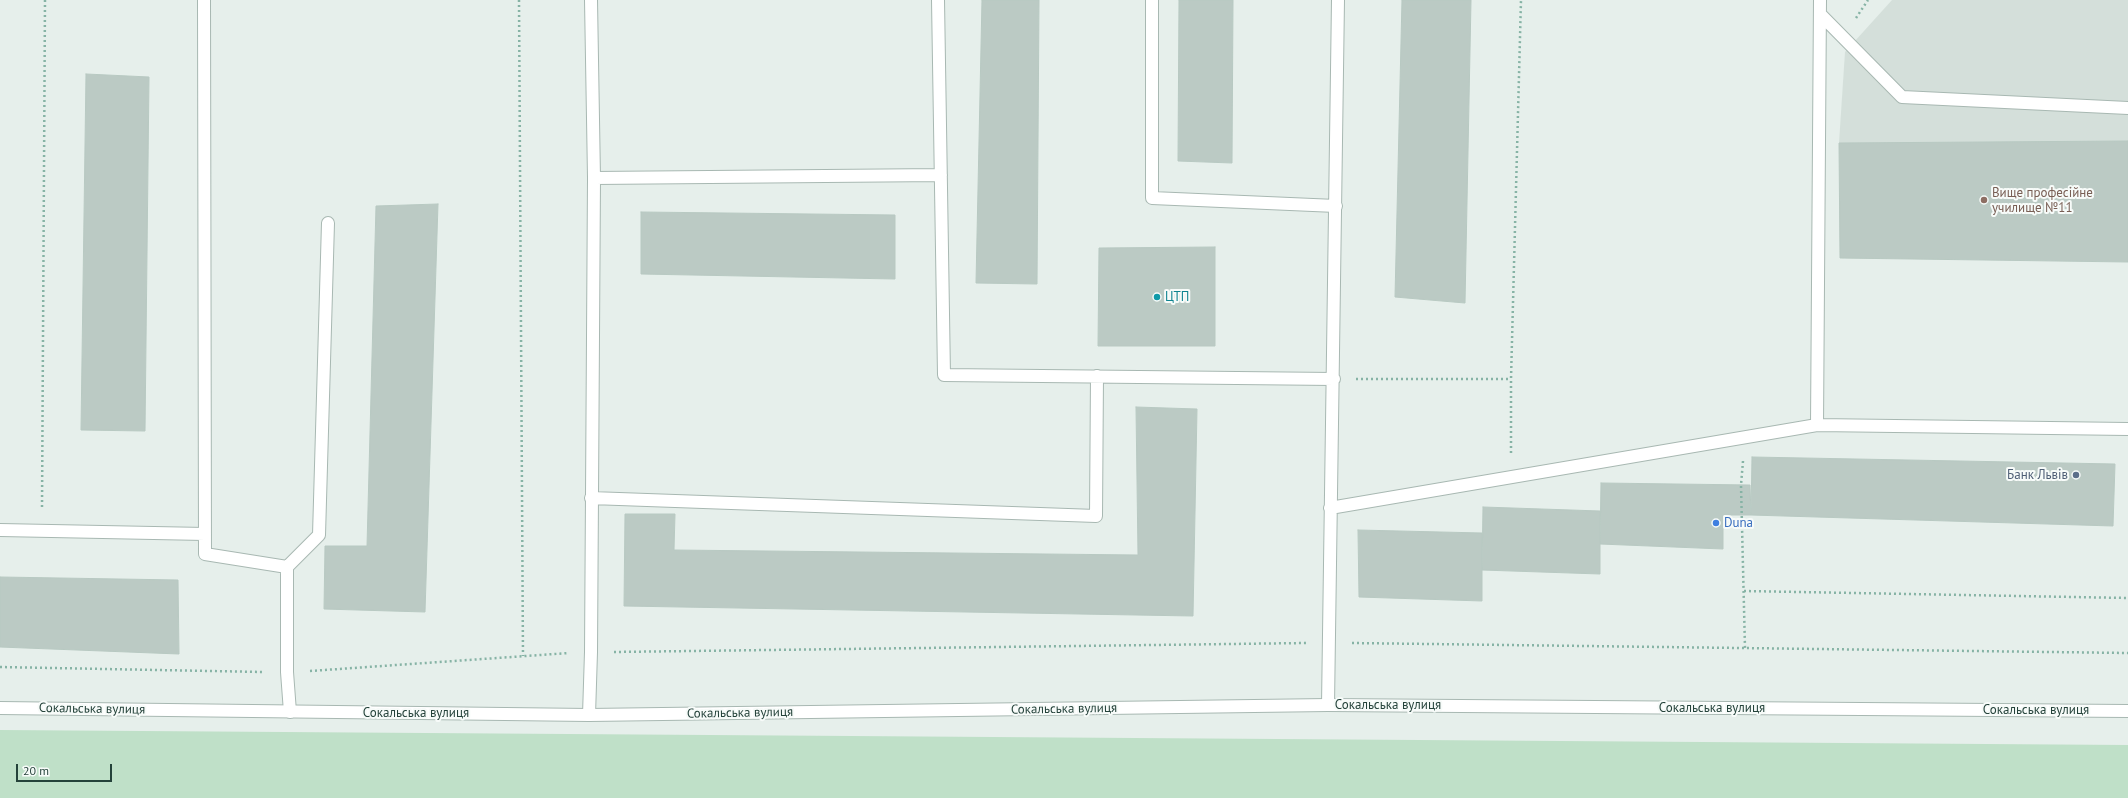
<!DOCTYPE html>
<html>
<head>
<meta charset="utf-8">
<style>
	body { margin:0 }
	#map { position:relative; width:2128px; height:798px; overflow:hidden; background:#e6efeb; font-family:"PT Sans",sans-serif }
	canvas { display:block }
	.scale { position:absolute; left:16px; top:764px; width:96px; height:18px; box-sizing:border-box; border:2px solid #24423a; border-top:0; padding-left:5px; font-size:12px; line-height:14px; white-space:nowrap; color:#24423a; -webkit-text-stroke:3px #f7fbf9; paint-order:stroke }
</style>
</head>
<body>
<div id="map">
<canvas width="2128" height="798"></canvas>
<div class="scale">20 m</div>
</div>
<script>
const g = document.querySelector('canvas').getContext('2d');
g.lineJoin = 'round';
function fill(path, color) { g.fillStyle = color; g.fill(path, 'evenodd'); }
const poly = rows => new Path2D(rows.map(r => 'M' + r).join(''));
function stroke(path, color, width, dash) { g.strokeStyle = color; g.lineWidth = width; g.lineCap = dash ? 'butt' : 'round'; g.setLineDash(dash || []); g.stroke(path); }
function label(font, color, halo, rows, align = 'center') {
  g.font = font + ' "PT Sans",sans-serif'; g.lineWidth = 4; g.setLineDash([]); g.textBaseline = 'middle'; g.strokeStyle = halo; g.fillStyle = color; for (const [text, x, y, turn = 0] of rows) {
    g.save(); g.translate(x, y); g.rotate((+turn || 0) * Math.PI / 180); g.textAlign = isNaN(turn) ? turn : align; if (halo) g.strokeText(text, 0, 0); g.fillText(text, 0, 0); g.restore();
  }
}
fill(poly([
	[1892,0,2128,0,2128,261,1840,258,1839,143,1845,52]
]), '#d4dfda');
fill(poly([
	[0,730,2128,745,2128,798,0,798]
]), '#bfe0c8');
const building = poly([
	[982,0,1039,0,1037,284,976,283,982,0],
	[1179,0,1233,0,1232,163,1178,161,1179,0],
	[1402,0,1471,0,1465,303,1395,297,1402,0],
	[86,74,149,77,145,431,81,430,86,74],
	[2128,141,2128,262,1840,258,1839,143,2128,141],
	[438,204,425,612,324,609,325,546,367,546,376,206,438,204],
	[641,212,895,215,895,279,641,274,641,212],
	[1215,247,1215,346,1098,346,1099,248,1215,247],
	[1136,407,1197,409,1193,616,624,606,625,514,675,514,674,550,1138,555,1136,407],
	[1752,457,2115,464,2113,526,1751,515,1752,457],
	[1601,483,1750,485,1751,515,1723,515,1723,549,1600,544,1601,483],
	[1483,507,1600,511,1600,574,1482,570,1483,507],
	[1358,530,1482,533,1482,601,1359,597,1358,530],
	[0,577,178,580,179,654,0,647,0,577]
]);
fill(building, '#bbcac4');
stroke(building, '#b8c9c2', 1);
const service = poly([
	[204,0,205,554,287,567,287,672,290,712],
	[938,0,944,375,1334,379],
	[1152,0,1152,198,1336,206],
	[1820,0,1817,425,2128,429],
	[1820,14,1902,97,2128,108],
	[594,178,941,175],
	[591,498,1096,516,1097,376],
	[1330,508,1817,425],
	[0,530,205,534],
	[287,567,319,535,328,223],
	[1328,705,1338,0],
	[589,715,591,652,594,178,591,0]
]);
const minor = poly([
	[0,708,589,715,1328,705,2128,711]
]);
stroke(service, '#a8b8b2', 14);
stroke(minor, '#a8b8b2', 14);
stroke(poly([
	[519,0,523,656],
	[1856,18,1868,0],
	[1356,379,1511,379],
	[1511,453,1511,379,1521,0],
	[1743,461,1741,485,1745,648],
	[42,507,45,0],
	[1744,591,2128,598],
	[1352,643,2128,653],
	[614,652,1307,643],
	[0,667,263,672],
	[310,671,569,653]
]), '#86b3a5', 2.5, [2, 3]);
stroke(service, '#fff', 12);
stroke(minor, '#fff', 12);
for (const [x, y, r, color] of [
	[1984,200,4,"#8d6e63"],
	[1157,297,4,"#0f9aa8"],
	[2076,475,4,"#5c6f8a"],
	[1716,523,4,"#3f7fe0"]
]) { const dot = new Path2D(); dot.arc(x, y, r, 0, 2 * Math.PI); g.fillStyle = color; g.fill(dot); stroke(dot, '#f7fbf9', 1.5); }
label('13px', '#785e54', '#f7fbf9', [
	["Вище професійне",1992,193],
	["училище №11",1992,208]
], 'left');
label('13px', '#0d838f', '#f7fbf9', [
	["ЦТП",1165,297]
], 'left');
label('13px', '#4e5e75', '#f7fbf9', [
	["Банк Львів",2068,475]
], 'right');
label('13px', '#366cbe', '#f7fbf9', [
	["Duna",1724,523]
], 'left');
label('13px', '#24423a', '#f7fbf9', [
	["Сокальська вулиця",1388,705],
	["Сокальська вулиця",1712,708],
	["Сокальська вулиця",92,709,1],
	["Сокальська вулиця",1064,709,-1],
	["Сокальська вулиця",2036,710],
	["Сокальська вулиця",416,713],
	["Сокальська вулиця",740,713,-1]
]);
</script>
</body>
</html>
